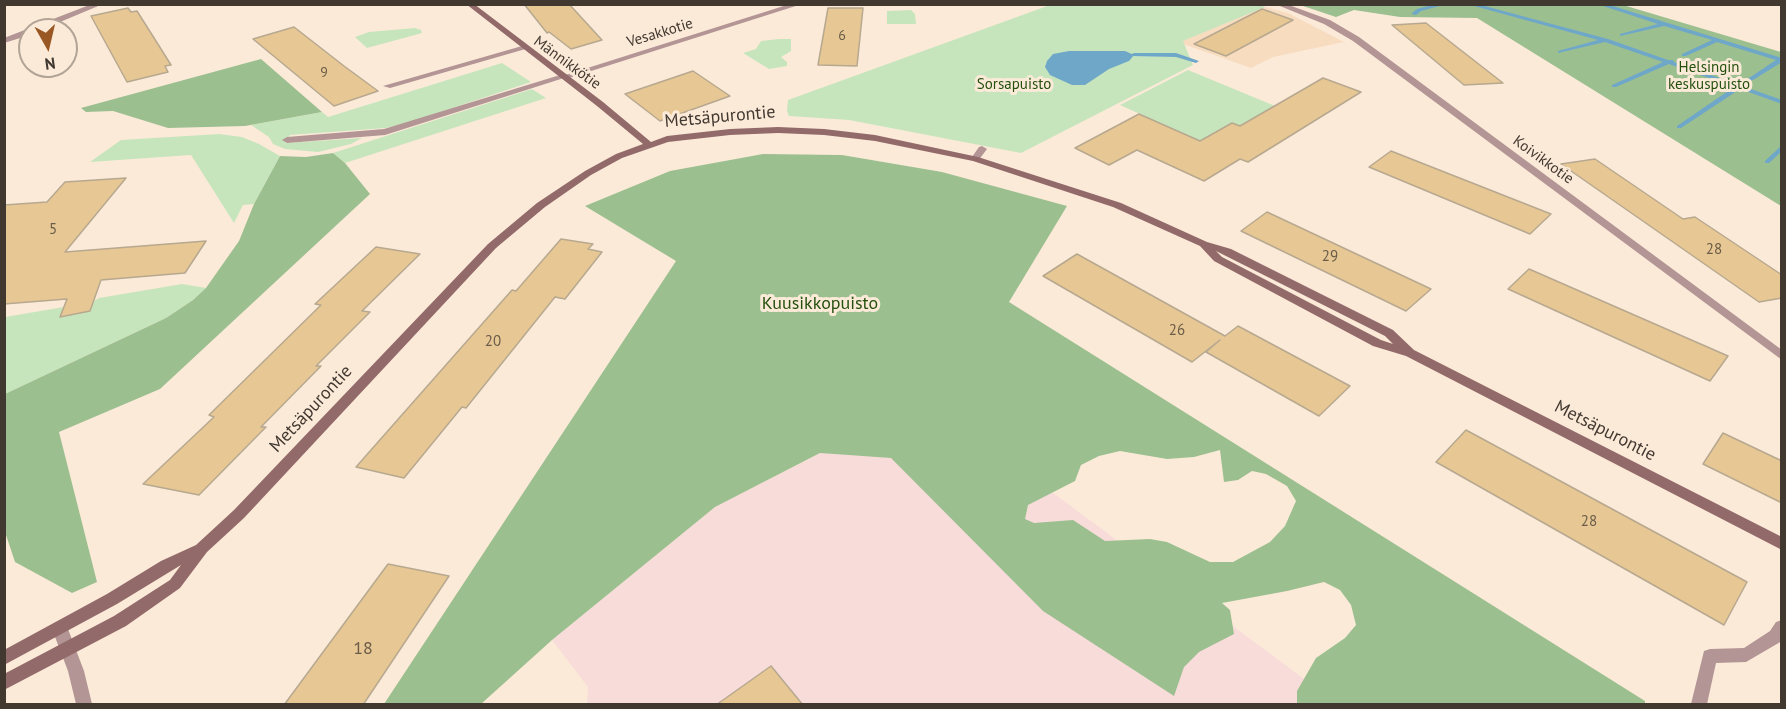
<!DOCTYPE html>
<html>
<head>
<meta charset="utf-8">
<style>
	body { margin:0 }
	#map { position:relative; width:1786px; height:709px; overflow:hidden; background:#fcead9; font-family:"PT Sans",sans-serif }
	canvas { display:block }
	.frame { position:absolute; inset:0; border:6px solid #413830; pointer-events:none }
	.north { position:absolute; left:18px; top:18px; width:60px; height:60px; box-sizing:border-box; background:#fcead9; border:2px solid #b1a395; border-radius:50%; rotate:172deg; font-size:16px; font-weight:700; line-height:24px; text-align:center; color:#413830 }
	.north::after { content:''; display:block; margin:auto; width:21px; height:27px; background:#995823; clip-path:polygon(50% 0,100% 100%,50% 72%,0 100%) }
</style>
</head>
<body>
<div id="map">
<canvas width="1786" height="709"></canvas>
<div class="frame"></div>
<div class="north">N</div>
</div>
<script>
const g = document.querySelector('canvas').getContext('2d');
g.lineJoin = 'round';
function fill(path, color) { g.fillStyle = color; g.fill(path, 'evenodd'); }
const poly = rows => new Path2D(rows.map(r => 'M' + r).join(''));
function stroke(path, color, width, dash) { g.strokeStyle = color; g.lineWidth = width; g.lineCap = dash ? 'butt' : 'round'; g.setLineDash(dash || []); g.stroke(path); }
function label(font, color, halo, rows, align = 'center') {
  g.font = font + ' "PT Sans",sans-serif'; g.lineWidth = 6; g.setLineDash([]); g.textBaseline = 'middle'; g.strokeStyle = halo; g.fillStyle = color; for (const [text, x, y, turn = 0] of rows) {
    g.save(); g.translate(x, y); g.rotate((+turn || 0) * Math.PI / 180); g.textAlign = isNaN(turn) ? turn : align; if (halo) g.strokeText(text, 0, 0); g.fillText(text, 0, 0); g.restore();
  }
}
fill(poly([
	[1265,7,1288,13,1344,42,1273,57,1251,68,1183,44,1182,41]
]), '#f7dcc0');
fill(poly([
	[901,412,960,424,1338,704,587,704,588,687,552,640,715,507]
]), '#f7dcda');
fill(poly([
	[1259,4,1265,7,1183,41,1193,65,1021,153,849,120,789,116,787,111,788,100,1050,5],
	[911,10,915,14,916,24,887,24,887,11],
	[415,28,421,30,422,33,367,48,355,37,369,32],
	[779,39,791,39,791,51,781,57,787,62,787,66,769,69,743,53,756,49,761,41],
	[502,63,531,82,407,123,386,128,290,135,285,143,362,138,351,144,318,152,285,149,273,144,269,137,251,125,322,112,328,117],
	[1188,70,1275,106,1240,126,1232,123,1200,141,1120,105],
	[532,89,546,98,345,163,333,153],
	[219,134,242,137,259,144,280,156,254,204,243,205,234,223,191,155,90,162,121,140],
	[182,284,206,288,193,300,166,318,5,394,5,317,64,307,61,317,90,311,94,301,99,298]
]), '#c7e5bd');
fill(poly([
	[1300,5,1623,5,1781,52,1781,206,1477,18,1400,17,1354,10,1336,17],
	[261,59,322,112,245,126,168,128,113,111,86,112,81,108],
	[333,153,345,163,370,194,160,389,59,432,97,582,72,593,15,562,5,532,5,394,166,318,193,300,206,288,239,241,254,204,280,156,306,157],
	[763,154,842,155,942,172,1067,206,1009,302,1645,701,1645,704,1297,704,1297,691,1316,658,1345,638,1356,625,1351,605,1340,590,1324,582,1287,591,1222,603,1230,610,1234,634,1199,652,1184,667,1174,696,1043,611,891,458,820,453,715,507,552,640,481,704,384,704,676,261,585,206,670,171],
	[1220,450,1224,482,1238,480,1252,471,1266,474,1287,486,1296,501,1285,526,1270,542,1233,562,1210,562,1167,542,1150,539,1105,541,1073,520,1034,523,1025,519,1028,505,1075,481,1081,465,1099,456,1120,451,1167,459,1194,457]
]), '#9cbf90');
fill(poly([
	[1069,51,1125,51,1134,55,1129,61,1109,69,1085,85,1072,85,1050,75,1045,67,1047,61,1053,54]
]), '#6fa7c9');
fill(poly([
	[1436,4,1447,4,1421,11,1416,15,1411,14,1417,9,1436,4],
	[1467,4,1477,4,1608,39,1668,60,1673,60,1674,62,1782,100,1782,104,1740,89,1681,128,1677,128,1677,126,1734,87,1669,64,1616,87,1612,87,1612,85,1663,62,1605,42,1558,53,1558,51,1598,40,1467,4],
	[1597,4,1606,4,1782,58,1782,62,1753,80,1749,80,1749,78,1776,60,1717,42,1686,56,1682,56,1682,54,1712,40,1664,26,1620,36,1620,34,1658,24,1597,4],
	[1134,53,1176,53,1199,61,1196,63,1176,57,1132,56,1132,54,1134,53],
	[1782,145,1782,151,1769,163,1765,163,1765,161,1782,145]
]), '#6fa7c9');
const building = poly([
	[524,4,569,4,602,40,571,49,549,32,547,33,524,4],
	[128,8,131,12,137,11,161,49,171,65,165,66,168,72,127,82,91,16,128,8],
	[828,8,863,8,857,66,818,65,828,8],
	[1262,9,1293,20,1226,56,1194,44,1262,9],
	[1426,23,1503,83,1464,85,1392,25,1426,23],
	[294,27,344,66,378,91,334,106,253,39,294,27],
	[693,71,730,96,660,121,625,94,693,71],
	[1323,78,1361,92,1248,162,1240,159,1204,181,1137,150,1109,165,1075,148,1139,114,1200,141,1232,123,1240,126,1323,78],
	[1391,151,1551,214,1530,234,1369,167,1391,151],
	[1595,159,1683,219,1695,217,1782,275,1782,298,1759,302,1561,164,1595,159],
	[126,178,65,252,206,241,185,273,101,280,90,311,60,317,67,299,4,304,4,205,47,202,65,182,126,178],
	[1267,212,1431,289,1406,311,1241,231,1267,212],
	[561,239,593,244,588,249,602,252,565,299,555,297,466,408,462,407,404,478,356,467,512,290,516,291,561,239],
	[376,247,420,254,362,311,370,312,316,366,321,366,261,427,266,427,199,495,143,484,214,417,209,415,321,305,315,304,376,247],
	[1077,254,1225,336,1238,326,1350,386,1319,416,1206,352,1220,340,1192,362,1043,276,1077,254],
	[1529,269,1728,356,1710,381,1508,289,1529,269],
	[1466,430,1747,582,1724,625,1436,462,1466,430],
	[1723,433,1782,461,1782,503,1703,464,1723,433],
	[388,564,449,576,363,705,284,705,388,564],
	[771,666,803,705,716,705,771,666]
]);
fill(building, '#e7c793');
stroke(building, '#b7a890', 1.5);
fill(poly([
	[522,46,529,48,390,88,383,86,522,46],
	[560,75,567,77,385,135,287,143,282,140,287,137,384,129,560,75],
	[982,146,987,149,978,161,972,161,972,157,979,147,982,146],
	[1782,620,1782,641,1746,662,1716,663,1707,704,1691,704,1704,651,1710,649,1744,648,1770,631,1776,622,1782,620]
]), '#b29594');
fill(poly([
	[92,4,103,4,41,30,30,30,30,35,4,43,4,38,92,4],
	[790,4,802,4,566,79,559,77,790,4],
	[1275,4,1286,4,1330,20,1359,37,1782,350,1782,360,1353,41,1324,24,1275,4],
	[60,622,66,624,68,629,84,671,92,704,76,704,68,671,52,629,54,624,60,622]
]), '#b29594');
fill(poly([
	[466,4,474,4,603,102,651,142,667,136,730,129,778,127,824,129,875,135,978,157,1121,203,1207,242,1231,249,1393,330,1414,350,1782,537,1782,550,1406,356,1373,346,1214,261,1200,246,1113,207,973,161,875,141,824,135,778,133,730,135,668,142,622,158,591,175,545,207,496,248,244,518,207,552,180,588,126,626,4,690,4,674,114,616,170,580,181,565,117,604,4,665,4,650,107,594,161,561,196,545,234,510,488,244,537,203,585,171,616,154,643,144,597,106,466,4],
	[1216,251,1385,336,1393,344,1381,340,1222,257,1216,251]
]), '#936a6a');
label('14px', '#6a5c49', null, [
	["6",842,36],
	["9",324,73]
]);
label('15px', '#413830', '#fcead9', [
	["Vesakkotie",660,33,-17],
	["Männikkötie",567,63,36],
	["Koivikkotie",1543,160,36]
]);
label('15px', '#24500e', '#fcead9', [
	["Helsingin",1709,68],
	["keskuspuisto",1709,85],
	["Sorsapuisto",1014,85]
]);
label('15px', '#6a5c49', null, [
	["5",53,230],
	["28",1714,250],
	["29",1330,257],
	["26",1177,331],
	["20",493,342],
	["28",1589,522]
]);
label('18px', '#413830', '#fcead9', [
	["Metsäpurontie",720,117,-5],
	["Metsäpurontie",311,409,-47],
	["Metsäpurontie",1605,431,27]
]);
label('18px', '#24500e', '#fcead9', [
	["Kuusikkopuisto",820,304]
]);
label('18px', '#6a5c49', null, [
	["18",363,649]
]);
</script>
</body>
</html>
